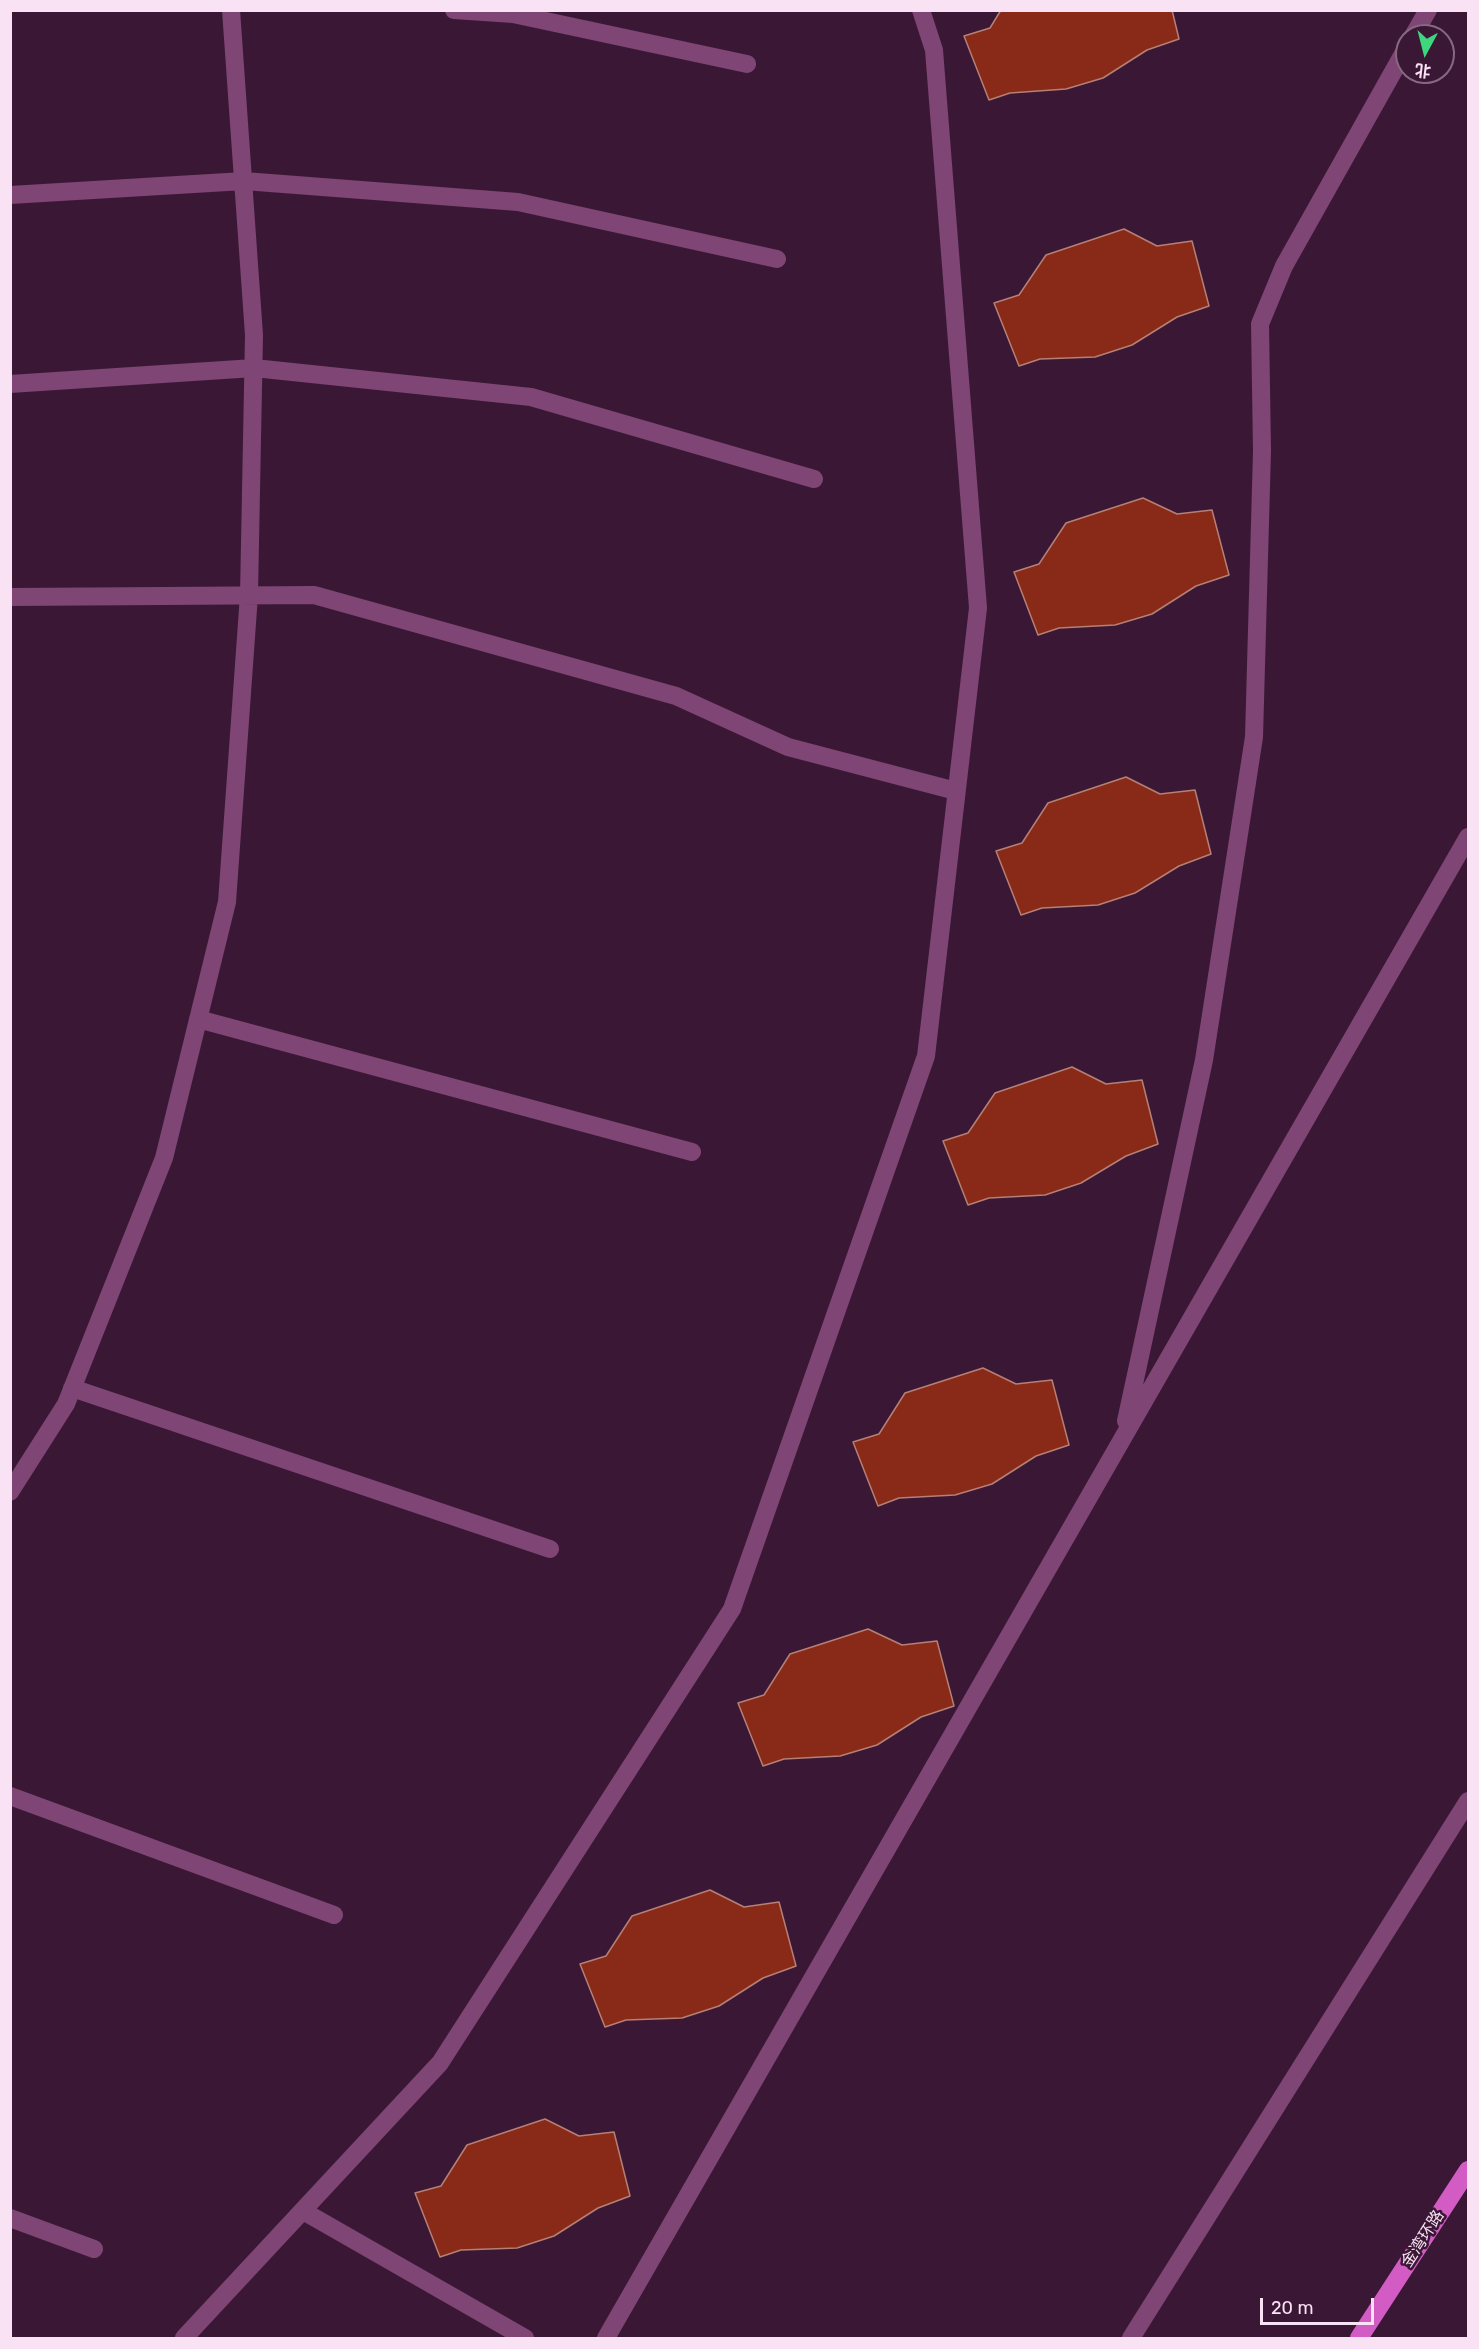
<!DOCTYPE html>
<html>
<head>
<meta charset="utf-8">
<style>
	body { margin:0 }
	#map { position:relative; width:1479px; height:2349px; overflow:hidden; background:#3a1835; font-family:Rubik,"Noto Sans SC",sans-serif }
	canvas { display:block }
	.frame { position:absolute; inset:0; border:12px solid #f9e2f4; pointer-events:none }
	.north { position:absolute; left:1395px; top:24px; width:60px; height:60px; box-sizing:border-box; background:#3a1835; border:2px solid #866981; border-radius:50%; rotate:187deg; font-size:16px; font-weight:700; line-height:24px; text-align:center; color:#f9e2f4 }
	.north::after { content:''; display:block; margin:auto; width:21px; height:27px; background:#3fd77d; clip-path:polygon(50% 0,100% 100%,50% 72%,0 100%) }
	.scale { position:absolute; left:1260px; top:2298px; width:114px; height:27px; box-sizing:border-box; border:3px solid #f9e2f4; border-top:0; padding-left:8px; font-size:18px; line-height:21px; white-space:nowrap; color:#f9e2f4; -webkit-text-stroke:4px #3a1835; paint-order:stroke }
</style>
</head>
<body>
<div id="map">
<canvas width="1479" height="2349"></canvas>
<div class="frame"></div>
<div class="north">北</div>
<div class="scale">20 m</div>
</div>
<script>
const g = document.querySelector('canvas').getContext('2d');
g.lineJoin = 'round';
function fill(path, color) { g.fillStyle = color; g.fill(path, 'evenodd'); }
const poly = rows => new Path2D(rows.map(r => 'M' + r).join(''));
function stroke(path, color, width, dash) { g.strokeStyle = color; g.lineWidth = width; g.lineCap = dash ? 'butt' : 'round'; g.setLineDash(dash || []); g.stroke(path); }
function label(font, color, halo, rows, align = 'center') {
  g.font = font + ' Rubik,"Noto Sans SC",sans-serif'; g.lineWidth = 5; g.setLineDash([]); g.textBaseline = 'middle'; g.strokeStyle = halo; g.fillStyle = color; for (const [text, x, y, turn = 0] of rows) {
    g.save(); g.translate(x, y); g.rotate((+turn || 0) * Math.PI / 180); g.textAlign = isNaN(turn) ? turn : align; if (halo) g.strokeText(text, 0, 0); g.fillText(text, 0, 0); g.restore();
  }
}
const building = poly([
	[1001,10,1172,10,1179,39,1147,50,1103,78,1066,89,1010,93,989,100,964,36,990,28,1001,10],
	[1124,229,1157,246,1192,241,1209,306,1177,317,1132,345,1095,357,1040,359,1019,366,994,303,1019,295,1046,255,1124,229],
	[1143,498,1177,514,1212,510,1229,575,1196,586,1152,614,1115,625,1059,628,1038,635,1014,572,1039,564,1066,523,1143,498],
	[1126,777,1160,794,1195,790,1211,854,1179,866,1135,893,1098,905,1042,908,1021,915,996,851,1022,843,1048,803,1126,777],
	[1072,1067,1106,1084,1142,1080,1158,1144,1126,1156,1081,1183,1045,1195,989,1198,968,1205,943,1141,968,1133,995,1093,1072,1067],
	[983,1368,1016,1384,1052,1380,1069,1445,1036,1456,992,1484,955,1495,899,1498,878,1506,853,1442,879,1434,905,1393,983,1368],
	[868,1629,902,1645,937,1641,954,1706,921,1717,877,1745,840,1756,784,1759,763,1766,738,1703,764,1695,790,1654,868,1629],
	[710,1890,744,1907,779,1902,796,1966,763,1978,719,2006,682,2018,626,2020,605,2027,580,1964,606,1956,632,1916,710,1890],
	[545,2119,579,2136,614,2132,630,2196,598,2208,554,2236,517,2248,461,2250,440,2257,415,2193,441,2186,467,2145,545,2119]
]);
fill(building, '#892917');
stroke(building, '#b68075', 1.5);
stroke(poly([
	[454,10,513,14,747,64],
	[1413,36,1428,10],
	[10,195,244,181,518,202,777,259],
	[10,384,254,368,531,397,814,479],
	[10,597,314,595,676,696,788,747,956,791],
	[198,1019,692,1152],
	[72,1388,550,1549],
	[1126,1421,1204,1060,1254,737,1262,451,1260,324,1284,266,1407,47],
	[10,1492,66,1404,164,1158,227,902,249,595,254,335,231,10],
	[10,1796,334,1915],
	[303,2211,525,2338],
	[10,2218,94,2249],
	[184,2338,440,2063,732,1609,926,1056,978,608,934,50,921,10],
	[606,2338,1468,837],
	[1131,2338,1468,1801]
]), '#7e4575', 18);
stroke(poly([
	[1359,2338,1468,2170]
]), '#d35cc4', 18);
label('16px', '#f9e2f4', '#3a1835', [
	["金湾环路",1423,2239,-57]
]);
</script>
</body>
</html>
